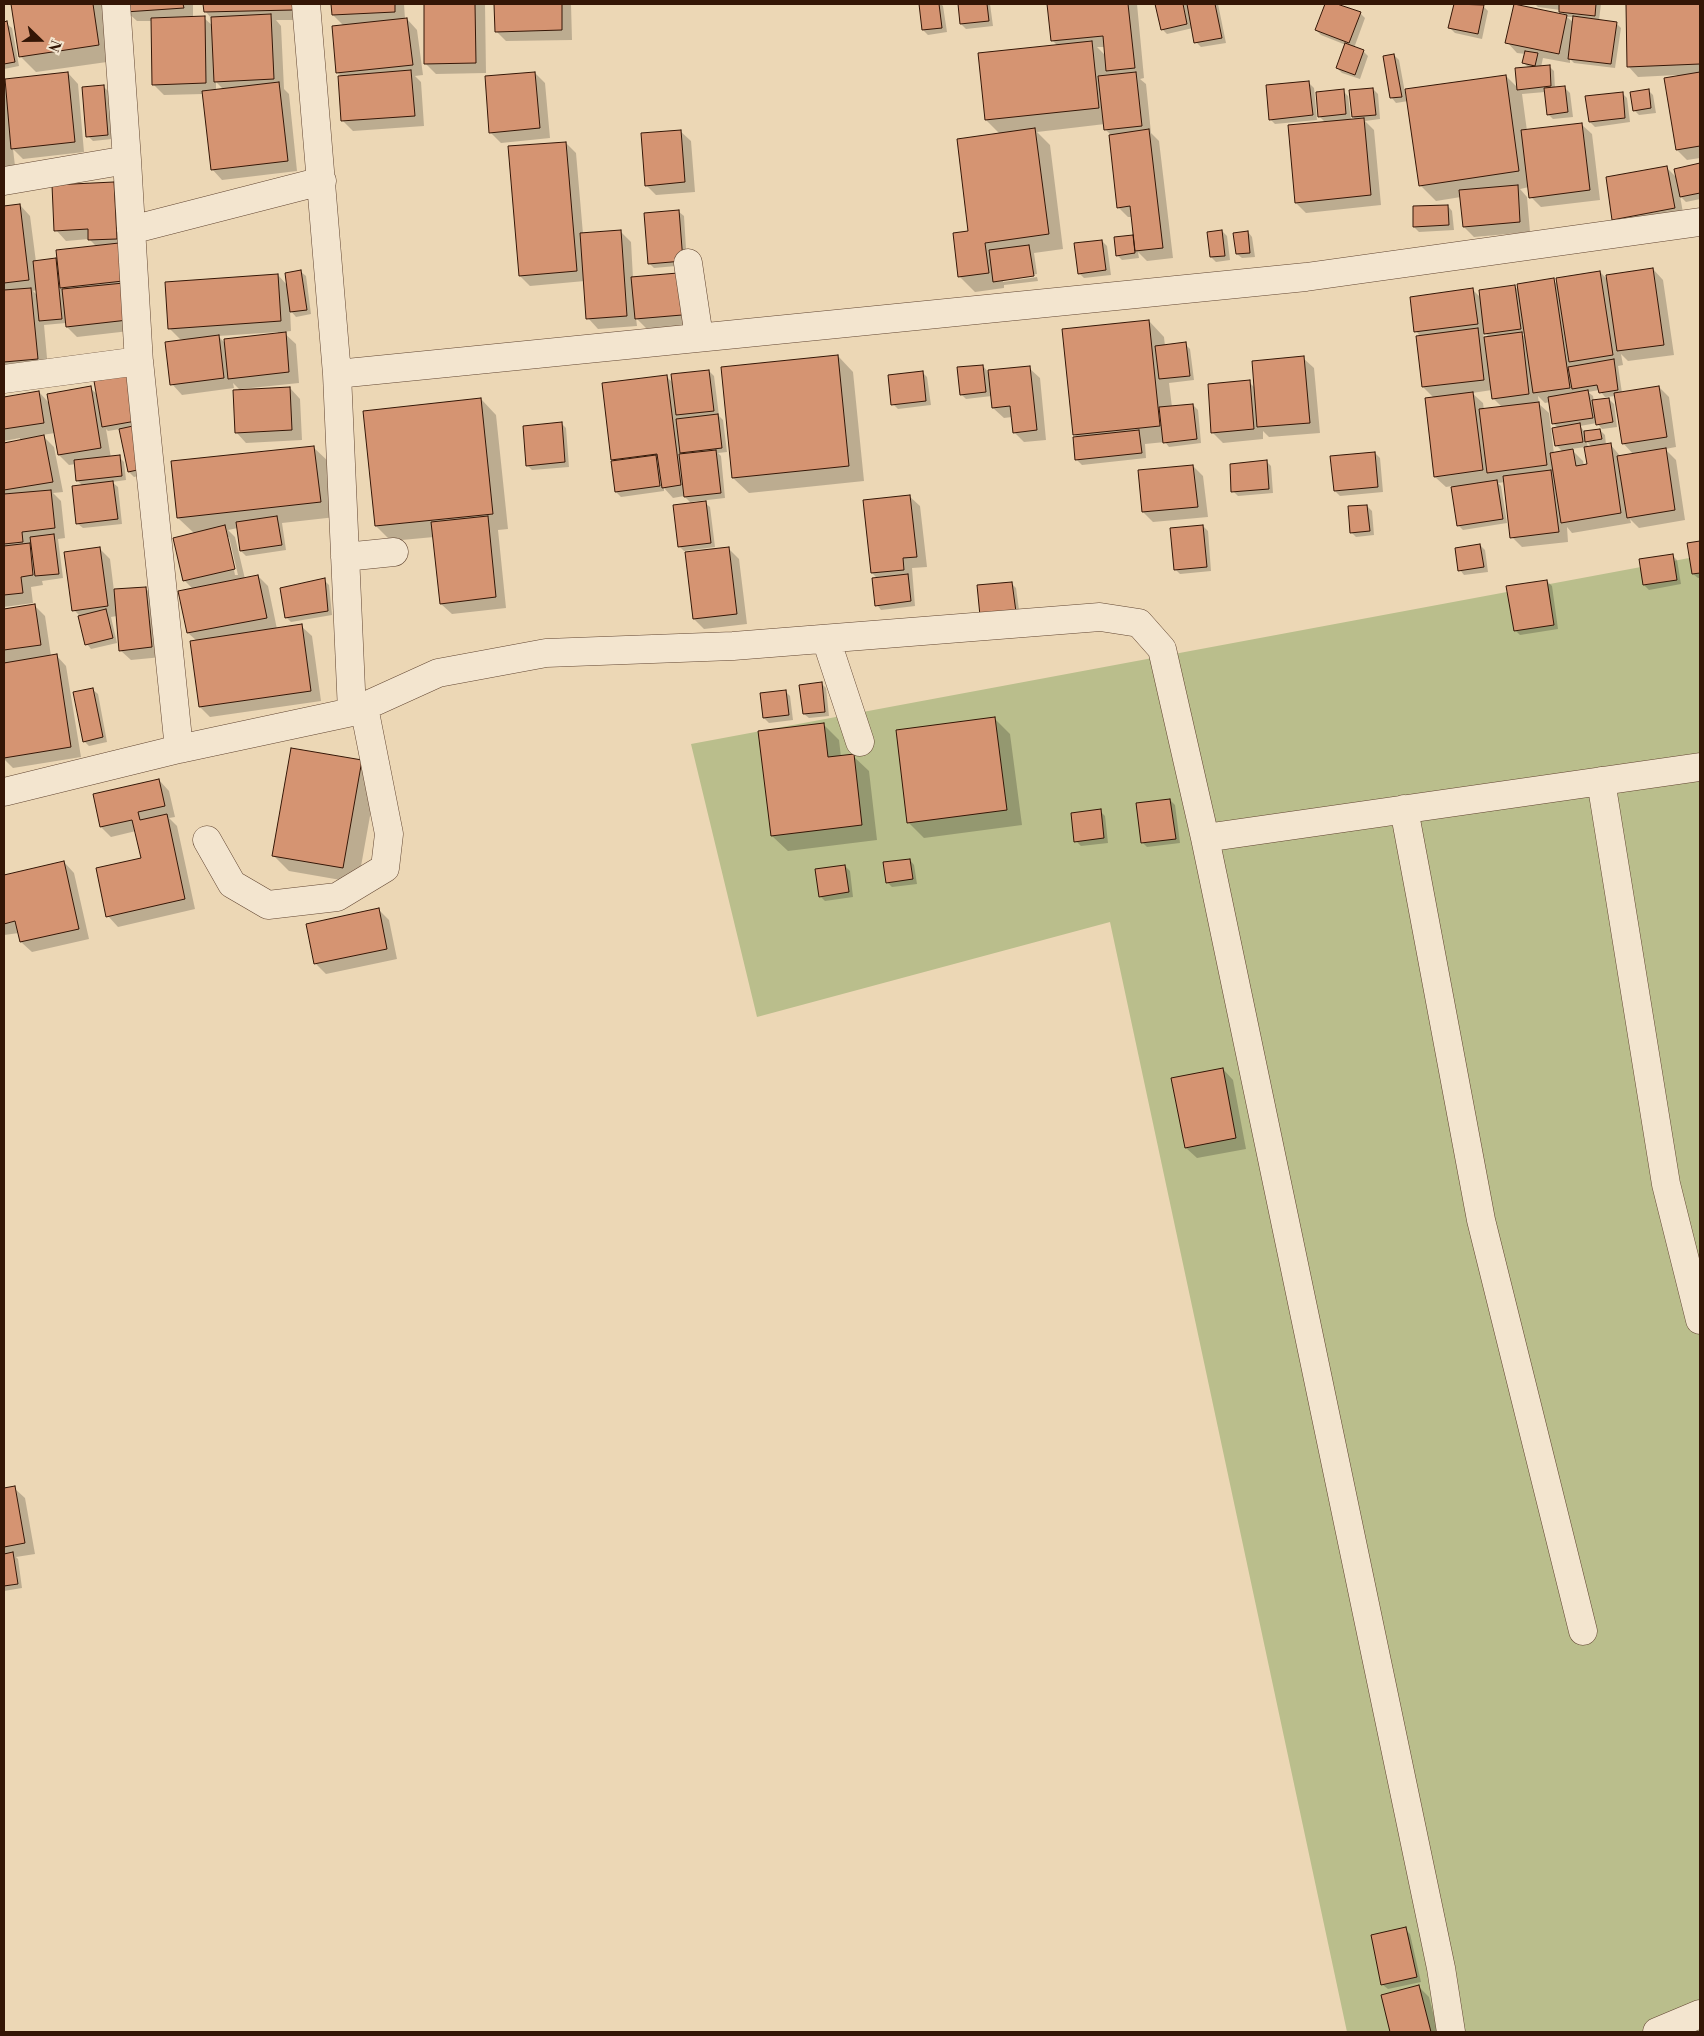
<!DOCTYPE html>
<html>
<head>
<meta charset="utf-8">
<style>
	body { margin:0 }
	#map { position:relative; width:1704px; height:2036px; overflow:hidden; background:#ecd7b5; font-family:"Libre Bodoni",serif }
	canvas { display:block }
	.frame { position:absolute; inset:0; border:5px solid #341606; pointer-events:none }
	.north { position:absolute; left:15px; top:15px; width:50px; height:50px; -webkit-text-stroke:4px #f3e5cf; paint-order:stroke; rotate:112deg; font-size:14px; font-weight:700; line-height:20px; text-align:center; color:#341606 }
	.north::after { content:''; display:block; margin:auto; width:18px; height:22px; background:#341606; clip-path:polygon(50% 0,100% 100%,50% 72%,0 100%) }
</style>
</head>
<body>
<div id="map">
<canvas width="1704" height="2036"></canvas>
<div class="frame"></div>
<div class="north">N</div>
</div>
<script>
const g = document.querySelector('canvas').getContext('2d');
g.lineJoin = 'round';
function fill(path, color) { g.fillStyle = color; g.fill(path, 'evenodd'); }
const poly = rows => new Path2D(rows.map(r => 'M' + r).join(''));
function stroke(path, color, width, dash) { g.strokeStyle = color; g.lineWidth = width; g.lineCap = dash ? 'butt' : 'round'; g.setLineDash(dash || []); g.stroke(path); }
fill(poly([
	[1700,556,1700,2032,1347,2032,1110,922,757,1017,691,744]
]), '#babe8c');
fill(poly([
	[12,4,105,4,114,61,36,72,20,56],
	[126,4,193,4,193,18,204,18,213,26,212,19,205,11,205,4,303,4,303,20,276,20,281,26,284,89,289,94,297,171,222,180,212,169,203,94,164,95,154,85,152,21,137,21,126,11],
	[216,82,224,90,216,91],
	[332,4,404,4,405,19,407,19,417,30,423,75,415,76,421,82,424,126,353,131,343,121,342,77,338,73,344,26,333,15],
	[425,4,485,4,486,73,436,74,426,64],
	[495,4,571,4,572,40,506,41,496,31],
	[920,4,941,4,943,6,947,32,928,35,923,30],
	[959,4,990,4,993,26,966,29,961,24],
	[1049,4,1137,4,1144,78,1140,79,1146,84,1151,133,1159,141,1173,258,1147,261,1138,252,1139,258,1122,260,1117,255,1132,236,1135,239,1133,217,1128,217,1118,207,1111,135,1105,129,1105,124,1037,132,1050,145,1063,249,1034,253,1037,274,1003,279,1003,282,1037,277,1038,281,1004,285,1004,288,975,292,960,277,970,232,1000,134,986,120,1058,46,1052,40],
	[1097,47,1105,47,1106,56],
	[1157,4,1218,4,1226,43,1201,47,1196,42,1193,28,1167,34,1162,29],
	[1326,4,1333,4,1360,13,1365,18,1354,48,1363,51,1368,56,1360,79,1342,73,1337,68,1346,45,1321,35,1316,30],
	[1455,4,1470,4,1484,7,1488,11,1482,39,1455,33,1450,28],
	[1535,4,1601,4,1599,20,1616,23,1621,28,1615,68,1574,63,1570,59,1570,63,1543,58,1541,67,1549,66,1554,71,1555,89,1565,88,1570,93,1573,117,1553,119,1548,114,1545,92,1522,94,1527,131,1581,124,1592,134,1600,200,1541,207,1531,197,1529,187,1520,189,1527,197,1530,232,1474,237,1464,227,1461,197,1436,201,1420,185,1408,101,1396,103,1392,98,1394,55,1399,60,1406,98,1506,76,1518,88,1529,68,1524,63,1526,54,1517,53,1507,42,1564,15,1560,10,1538,7],
	[1567,17,1574,17,1574,23],
	[1627,4,1700,4,1700,158,1687,160,1677,150,1677,75,1638,77,1628,66],
	[4,22,12,28,19,66,4,69],
	[68,73,78,84,84,152,23,159,13,149,15,166,4,168,4,83,7,85],
	[535,73,545,83,550,138,501,143,490,132],
	[1309,83,1314,88,1317,120,1275,124,1270,119],
	[103,86,108,91,112,139,93,141,88,136],
	[1373,89,1378,94,1380,119,1365,121,1374,130,1381,205,1306,213,1296,203,1326,123,1320,117,1343,91,1348,96,1351,120,1356,120,1353,117],
	[1648,90,1653,95,1656,113,1639,115,1634,110],
	[1622,93,1627,98,1630,122,1595,127,1590,122],
	[680,131,691,141,695,192,656,195,646,185],
	[566,143,576,153,583,234,620,231,631,242,633,278,678,274,692,325,647,329,636,318,637,326,598,329,588,318,585,281,530,286,520,276],
	[1700,165,1700,199,1686,202,1680,196,1684,218,1624,229,1613,219,1667,168,1677,178,1676,170],
	[114,183,124,193,138,330,77,337,67,327,66,323,44,325,48,369,4,373,4,207,20,205,30,216,36,262,55,259,59,263,97,247,89,239,66,241,56,230],
	[37,290,38,296,33,291],
	[1448,206,1452,211,1454,230,1419,232,1414,227],
	[679,212,684,216,687,265,654,268,649,263],
	[1222,231,1227,236,1230,260,1216,262,1211,257],
	[1248,232,1252,237,1255,257,1242,258,1237,254],
	[1102,241,1107,246,1111,275,1084,278,1079,273],
	[1653,269,1663,280,1674,355,1628,361,1621,354,1623,365,1618,366,1622,393,1659,387,1669,397,1676,447,1665,449,1676,460,1685,520,1639,528,1630,519,1631,523,1572,533,1567,527,1568,542,1522,547,1512,537,1505,482,1498,483,1501,486,1507,523,1463,530,1458,525,1452,486,1446,487,1435,477,1434,398,1423,387,1420,336,1416,331,1473,290,1481,298,1515,287,1520,291,1553,280,1558,285,1600,272,1608,280],
	[1526,333,1527,339,1522,334],
	[1486,334,1490,338,1486,338,1483,335],
	[1492,390,1493,398,1503,408,1484,410,1483,403,1472,393],
	[1599,390,1605,397,1616,396,1623,443,1634,455,1621,457,1610,444,1606,445,1605,435,1600,430,1585,432,1580,426,1597,423,1602,429,1617,427,1614,404,1609,399,1594,402,1593,396,1588,392],
	[1538,396,1545,403,1550,402,1554,424,1558,428,1554,429,1557,446,1563,452,1554,454,1549,413,1539,404],
	[1587,442,1592,447,1588,448],
	[1585,447,1588,465,1584,466,1583,461,1571,449],
	[301,272,306,276,311,314,296,317,290,310,291,331,283,332,296,344,299,383,241,389,241,391,233,383,234,388,182,395,172,384,188,341,188,339,180,339,170,329,278,275,287,285],
	[278,332,278,334,226,344,218,336],
	[1149,321,1164,337,1165,346,1185,344,1190,349,1194,380,1169,383,1172,407,1193,405,1198,410,1201,443,1169,447,1165,442,1145,444,1146,458,1082,465,1077,460,1078,438,1074,434],
	[838,356,853,372,864,481,749,493,733,478],
	[1303,358,1314,368,1320,433,1269,437,1263,431,1263,439,1223,443,1213,433,1249,382,1255,388],
	[983,366,988,372,1029,368,1040,378,1046,440,1024,442,1014,432,1012,417,1004,418,993,408,992,396,966,399,961,394],
	[709,371,714,376,719,416,723,420,727,452,718,453,721,456,725,498,690,502,684,496,673,498,664,488,664,491,621,497,616,492,615,462,613,460,666,376,673,383],
	[922,372,927,377,931,405,898,409,893,404],
	[127,377,146,474,134,477,129,472,120,429,108,431,106,429,111,458,119,457,124,462,126,480,112,482,118,487,122,524,83,528,78,524,83,486,77,480,76,464,69,465,59,455,55,433,42,435,54,447,63,492,53,493,61,501,65,538,58,539,63,578,42,581,43,585,31,587,33,603,4,607,4,444,20,441,20,438,4,441,4,398,39,392,49,403,90,388,98,395],
	[290,388,300,399,302,440,246,443,236,432],
	[481,399,496,415,508,529,498,530,506,608,452,614,441,604,434,537,391,541,376,526],
	[561,423,566,428,569,467,532,470,527,465],
	[313,447,329,462,336,517,282,523,286,550,246,556,241,551,238,528,228,530,235,537,245,579,258,576,268,586,277,629,301,626,312,636,321,701,210,717,200,707,197,641,188,633,180,592,193,589,184,580,195,534,178,518],
	[227,537,229,537,238,575,235,575],
	[1375,453,1380,458,1383,492,1340,496,1335,491],
	[1266,461,1271,466,1273,493,1238,496,1233,491],
	[1193,466,1203,476,1208,517,1153,522,1143,512],
	[909,496,920,506,927,567,912,568,915,606,881,610,877,605,878,579,872,573],
	[705,503,710,507,715,547,684,551,679,546],
	[1367,506,1372,511,1374,535,1356,537,1351,532],
	[1203,526,1208,531,1211,571,1180,574,1175,569],
	[1700,542,1700,578,1698,578,1693,574,1689,544],
	[1480,545,1485,550,1488,572,1464,575,1460,570],
	[99,548,110,559,114,591,145,588,156,598,162,657,131,660,120,650,117,616,111,617,117,643,91,649,87,644,80,616,74,610],
	[729,549,739,559,747,624,704,629,694,619,687,554],
	[1672,555,1677,560,1681,584,1649,590,1644,585],
	[324,580,329,585,332,615,291,622,286,617],
	[1547,581,1552,586,1558,629,1520,635,1515,630],
	[1011,583,1016,588,1020,617,986,621],
	[35,606,45,616,51,656,56,655,66,666,81,757,13,768,4,759,4,610],
	[821,683,826,688,829,716,809,718,804,714],
	[93,690,98,694,107,742,89,746,84,741],
	[785,691,790,696,793,720,769,723,764,718],
	[995,719,1010,734,1022,825,924,838,909,823],
	[823,724,839,740,841,757,853,756,869,771,877,840,788,851,772,836],
	[361,761,377,777,358,883,289,871,274,856],
	[159,780,169,791,175,817,169,818,177,826,195,909,118,927,108,916,142,859,136,831,111,837,101,827],
	[1170,800,1175,805,1180,843,1147,847,1142,842],
	[1100,811,1105,816,1108,843,1081,846,1076,841],
	[910,860,914,865,917,884,892,887,887,882],
	[64,862,74,873,89,939,32,952,21,942,19,933,4,935,4,877],
	[845,866,850,871,853,897,825,901,820,896],
	[378,909,389,920,397,959,326,974,316,964,307,924],
	[1223,1069,1233,1080,1246,1149,1197,1158,1186,1148],
	[14,1488,25,1498,35,1554,16,1557,18,1559,22,1588,4,1591,4,1490],
	[1405,1929,1410,1934,1421,1982,1388,1989,1383,1985],
	[1418,1986,1429,1997,1438,2032,1391,2032,1382,1996]
]), '#0003');
const building = poly([
	[11,4,93,4,99,45,19,57,11,4],
	[125,4,183,4,184,8,125,12,125,4],
	[203,4,293,4,293,10,204,12,203,4],
	[331,4,395,4,395,12,332,15,331,4],
	[424,4,475,4,476,63,424,64,424,4],
	[494,4,562,4,562,30,495,32,494,4],
	[919,4,939,4,942,28,922,30,919,4],
	[958,4,987,4,989,21,960,24,958,4],
	[1047,4,1128,4,1135,68,1106,71,1103,36,1051,41,1047,4],
	[1155,4,1183,4,1187,24,1161,30,1155,4],
	[1187,4,1215,4,1222,38,1194,43,1187,4],
	[1325,4,1337,4,1361,12,1349,43,1315,30,1325,4],
	[1454,4,1484,5,1478,34,1448,28,1454,4],
	[1514,4,1567,15,1559,54,1505,43,1514,4],
	[1559,4,1596,4,1595,16,1559,12,1559,4],
	[1626,4,1700,4,1700,64,1627,67,1626,4],
	[271,14,274,79,214,82,211,17,271,14],
	[205,16,206,83,152,85,151,18,205,16],
	[1573,16,1617,22,1611,64,1568,59,1573,16],
	[407,18,413,65,336,73,332,26,407,18],
	[7,21,15,62,4,64,4,22,7,21],
	[1092,41,1099,108,985,120,978,53,1092,41],
	[1345,43,1364,50,1355,75,1336,68,1345,43],
	[1525,51,1538,53,1535,66,1522,63,1525,51],
	[1394,54,1402,97,1390,98,1383,56,1394,54],
	[1550,65,1551,86,1517,90,1515,68,1550,65],
	[411,70,415,116,341,121,338,76,411,70],
	[68,72,75,142,11,149,5,79,68,72],
	[535,72,540,128,489,133,485,76,535,72],
	[1136,72,1142,126,1104,130,1098,76,1136,72],
	[1700,72,1700,146,1676,150,1664,78,1700,72],
	[1506,75,1519,171,1419,186,1405,89,1506,75],
	[1309,81,1313,115,1269,120,1266,85,1309,81],
	[279,82,288,161,211,170,202,91,279,82],
	[104,85,108,135,86,137,82,87,104,85],
	[1565,86,1568,112,1547,115,1544,88,1565,86],
	[1373,88,1376,115,1352,117,1349,90,1373,88],
	[1344,89,1346,114,1318,117,1316,92,1344,89],
	[1649,89,1651,108,1633,111,1630,92,1649,89],
	[1623,92,1625,118,1589,122,1585,96,1623,92],
	[1364,118,1371,195,1295,203,1288,125,1364,118],
	[1582,123,1590,190,1529,198,1521,130,1582,123],
	[1035,128,1049,234,985,243,989,273,958,277,953,233,968,231,957,139,1035,128],
	[1149,129,1163,248,1135,251,1130,206,1117,208,1109,135,1149,129],
	[681,130,685,182,645,186,641,133,681,130],
	[566,142,577,271,519,276,508,146,566,142],
	[1700,163,1700,193,1680,197,1674,169,1700,163],
	[1667,166,1675,208,1612,220,1606,177,1667,166],
	[114,182,117,239,88,240,88,229,54,231,52,185,114,182],
	[1518,185,1520,222,1463,227,1459,190,1518,185],
	[20,204,29,280,4,283,4,206,20,204],
	[1448,205,1449,225,1413,227,1413,206,1448,205],
	[679,210,683,261,648,264,644,213,679,210],
	[621,230,627,316,586,319,580,233,621,230],
	[1222,230,1225,256,1210,257,1207,232,1222,230],
	[1248,231,1250,253,1236,254,1233,233,1248,231],
	[1133,235,1135,253,1116,256,1114,237,1133,235],
	[1102,240,1106,270,1078,274,1074,243,1102,240],
	[119,243,123,281,60,288,56,250,119,243],
	[1029,245,1034,276,993,282,989,250,1029,245],
	[56,258,62,319,39,321,33,261,56,258],
	[1653,268,1664,345,1617,351,1606,275,1653,268],
	[301,270,307,310,290,312,285,273,301,270],
	[1600,271,1613,355,1569,362,1556,278,1600,271],
	[678,273,682,315,635,319,631,277,678,273],
	[278,274,281,321,168,329,165,282,278,274],
	[1554,278,1570,388,1533,393,1517,284,1554,278],
	[124,283,128,320,66,327,62,289,124,283],
	[1515,285,1521,329,1484,334,1479,290,1515,285],
	[31,288,38,359,4,362,4,290,31,288],
	[1473,288,1478,324,1414,332,1410,297,1473,288],
	[1149,320,1160,426,1073,435,1062,329,1149,320],
	[1478,328,1484,380,1422,387,1416,336,1478,328],
	[286,332,289,372,228,379,224,339,286,332],
	[1522,332,1529,394,1492,399,1484,337,1522,332],
	[219,335,224,378,170,385,165,342,219,335],
	[1186,342,1190,376,1159,379,1155,346,1186,342],
	[838,355,849,466,732,478,721,367,838,355],
	[1304,356,1310,423,1257,427,1252,361,1304,356],
	[1614,359,1618,390,1599,393,1597,385,1572,389,1568,367,1614,359],
	[983,365,986,392,960,395,957,367,983,365],
	[1030,366,1037,430,1013,433,1010,406,992,408,988,370,1030,366],
	[709,370,714,411,676,415,671,374,709,370],
	[923,371,926,401,891,405,888,375,923,371],
	[128,375,136,421,102,427,94,381,128,375],
	[667,375,681,485,662,488,657,454,611,460,602,383,667,375],
	[1250,380,1254,429,1211,433,1208,384,1250,380],
	[91,386,101,448,58,455,47,394,91,386],
	[1659,386,1667,437,1622,444,1614,393,1659,386],
	[290,387,292,430,235,433,233,390,290,387],
	[1588,390,1593,418,1552,424,1548,397,1588,390],
	[39,391,44,423,4,429,4,397,39,391],
	[1473,392,1483,470,1434,477,1425,398,1473,392],
	[481,398,493,514,375,526,363,411,481,398],
	[1609,398,1613,422,1596,425,1592,400,1609,398],
	[1539,402,1547,465,1487,473,1479,409,1539,402],
	[1193,404,1197,439,1163,443,1159,407,1193,404],
	[718,414,722,448,680,453,676,419,718,414],
	[562,422,565,462,526,466,523,426,562,422],
	[1580,423,1583,442,1555,446,1552,428,1580,423],
	[133,426,142,469,128,472,119,429,133,426],
	[1600,429,1602,439,1585,442,1584,431,1600,429],
	[1139,430,1142,453,1075,460,1073,437,1139,430],
	[44,435,53,482,4,490,4,443,44,435],
	[1611,443,1621,513,1561,523,1550,453,1573,449,1576,466,1587,464,1584,447,1611,443],
	[314,446,321,502,177,518,171,461,314,446],
	[1666,448,1675,510,1627,518,1617,456,1666,448],
	[716,450,721,493,684,497,679,454,716,450],
	[1375,452,1378,487,1334,491,1330,456,1375,452],
	[120,455,122,476,76,481,74,460,120,455],
	[656,455,660,486,615,492,611,461,656,455],
	[1267,460,1269,489,1231,492,1230,464,1267,460],
	[1193,465,1198,507,1142,512,1138,470,1193,465],
	[1551,470,1559,532,1510,538,1503,476,1551,470],
	[1497,480,1503,519,1457,526,1451,487,1497,480],
	[113,481,118,519,76,524,72,486,113,481],
	[51,490,55,528,22,532,23,542,4,544,4,494,51,490],
	[910,495,917,557,903,558,904,570,871,573,863,500,910,495],
	[706,501,711,543,678,547,673,505,706,501],
	[1367,505,1370,531,1350,533,1348,506,1367,505],
	[277,516,282,545,240,551,236,522,277,516],
	[488,516,496,597,440,604,431,522,488,516],
	[225,525,235,569,183,581,173,538,225,525],
	[1203,525,1207,567,1174,570,1170,528,1203,525],
	[54,534,59,574,35,576,30,537,54,534],
	[1700,541,1700,573,1692,574,1687,543,1700,541],
	[30,543,33,575,21,577,23,593,4,595,4,546,30,543],
	[1480,544,1484,567,1458,571,1455,548,1480,544],
	[100,547,108,606,72,611,64,552,100,547],
	[729,547,737,614,693,619,685,552,729,547],
	[1673,554,1677,580,1643,585,1639,559,1673,554],
	[908,574,911,601,875,606,872,578,908,574],
	[258,575,267,618,187,633,178,591,258,575],
	[325,578,328,611,285,618,280,588,325,578],
	[1547,580,1554,625,1514,631,1506,586,1547,580],
	[1012,582,1016,612,980,616,977,585,1012,582],
	[146,587,152,647,119,651,114,589,146,587],
	[35,604,41,645,4,650,4,609,35,604],
	[106,609,113,638,85,645,78,616,106,609],
	[302,624,311,691,199,707,190,641,302,624],
	[57,654,71,747,4,758,4,663,57,654],
	[822,682,825,712,803,714,799,685,822,682],
	[93,688,103,737,83,742,73,692,93,688],
	[786,690,789,715,763,718,760,693,786,690],
	[995,717,1007,810,907,823,896,730,995,717],
	[824,723,828,757,854,754,862,825,771,836,758,731,824,723],
	[291,748,362,760,343,868,272,856,291,748],
	[159,779,165,806,138,812,140,820,167,814,185,899,106,917,96,868,141,858,132,820,100,827,93,794,159,779],
	[1170,799,1176,839,1141,843,1136,803,1170,799],
	[1101,809,1104,838,1074,842,1071,813,1101,809],
	[910,859,913,879,886,883,883,862,910,859],
	[64,861,79,929,20,942,15,921,4,924,4,875,64,861],
	[845,865,849,892,819,897,815,869,845,865],
	[379,908,387,949,314,964,306,924,379,908],
	[1223,1068,1236,1138,1185,1148,1171,1078,1223,1068],
	[15,1486,25,1543,4,1547,4,1488,15,1486],
	[13,1552,18,1584,4,1586,4,1554,13,1552],
	[1406,1927,1417,1977,1381,1985,1371,1935,1406,1927],
	[1419,1985,1431,2032,1390,2032,1381,1995,1419,1985]
]);
fill(building, '#d59472');
stroke(building, '#341606', 1);
const minor = poly([
	[116,4,127,160,139,363],
	[4,181,127,160],
	[131,230,322,181],
	[688,263,699,337],
	[337,374,1306,277,1700,222],
	[4,379,139,361,179,749],
	[345,557,394,552],
	[826,639,860,742],
	[352,712,438,673,546,653,733,646,1100,617,1139,623,1162,649,1205,838,1441,1968,1451,2032],
	[1601,781,1666,1184,1700,1320],
	[4,792,179,749,352,712,337,374,306,4],
	[1404,809,1481,1220,1583,1631],
	[1205,838,1700,767],
	[207,840,232,884,268,905,337,897,385,868,389,834,364,707],
	[1657,2032,1700,2014]
]);
stroke(minor, '#624632', 29);
stroke(minor, '#f3e5cf', 28);
</script>
</body>
</html>
